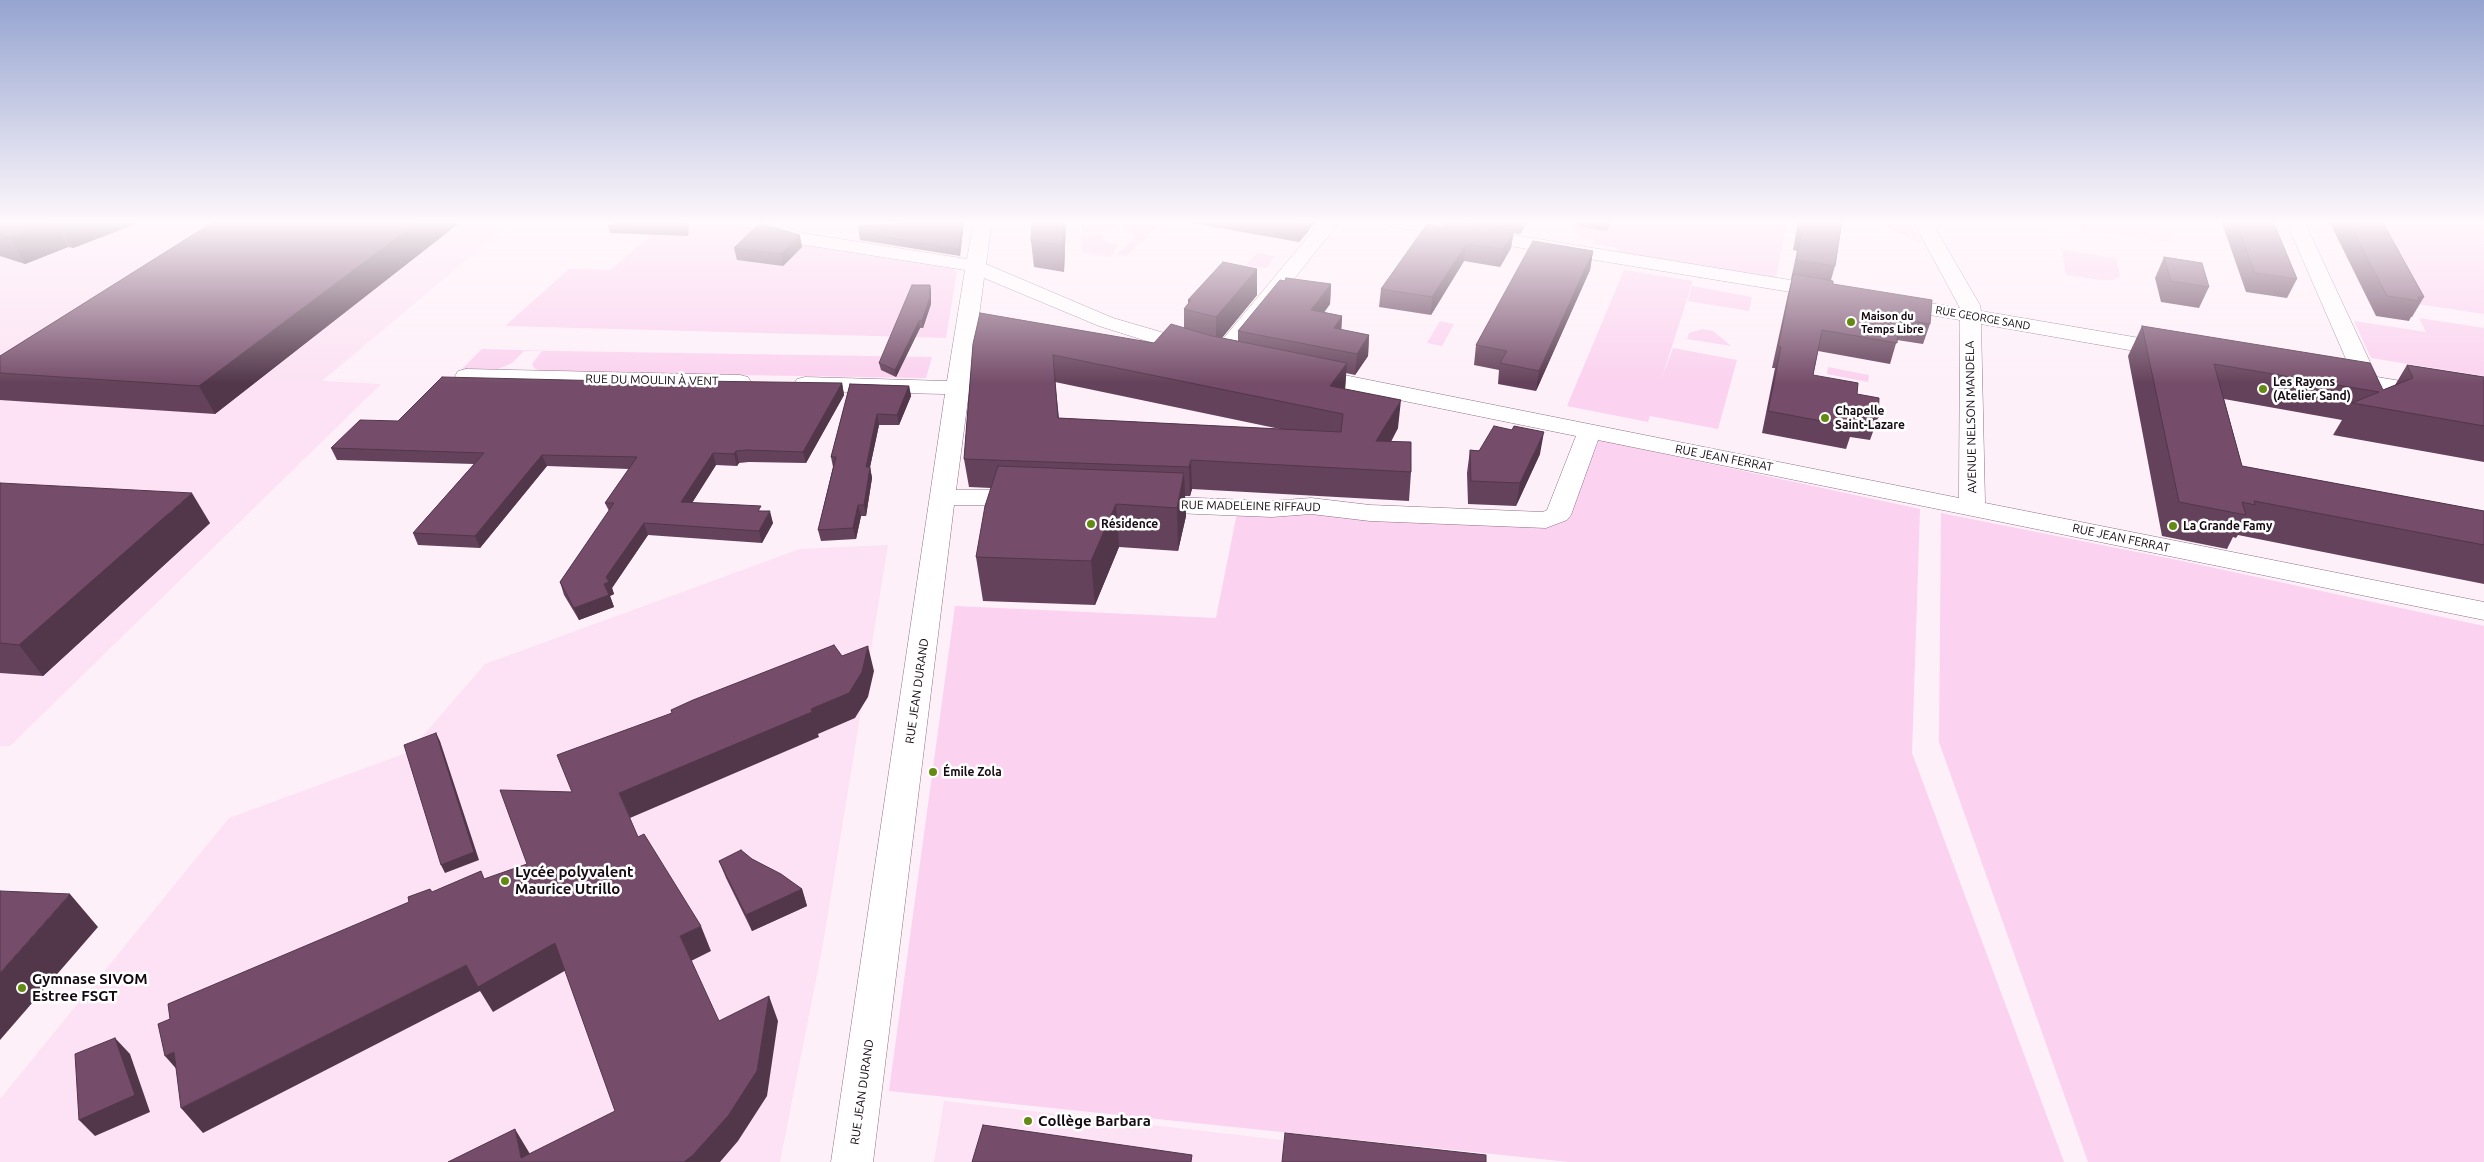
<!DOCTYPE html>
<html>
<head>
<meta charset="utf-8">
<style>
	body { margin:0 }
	canvas { display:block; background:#fef0f9 }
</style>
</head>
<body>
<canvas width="2484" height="1162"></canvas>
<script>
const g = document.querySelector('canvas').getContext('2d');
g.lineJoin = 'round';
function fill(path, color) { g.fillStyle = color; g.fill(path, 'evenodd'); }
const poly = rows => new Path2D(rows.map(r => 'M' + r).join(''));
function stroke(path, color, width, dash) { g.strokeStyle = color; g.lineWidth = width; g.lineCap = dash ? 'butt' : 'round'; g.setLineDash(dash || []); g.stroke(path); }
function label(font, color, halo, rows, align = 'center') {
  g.font = font + ' Ubuntu,sans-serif'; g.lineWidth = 5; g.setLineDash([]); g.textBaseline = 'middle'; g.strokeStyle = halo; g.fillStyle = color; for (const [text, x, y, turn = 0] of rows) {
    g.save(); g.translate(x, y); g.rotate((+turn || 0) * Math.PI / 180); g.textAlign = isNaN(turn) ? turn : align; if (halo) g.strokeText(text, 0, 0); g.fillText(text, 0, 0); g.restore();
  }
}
fill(poly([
	[0,221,513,221,322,381,381,384,10,746,0,746],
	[2024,221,2168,221,2173,243],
	[888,545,823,944,780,1162,0,1162,0,1099,229,818,409,752,485,664,800,549],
	[944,1101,1472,1162,934,1162]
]), '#fce2f4');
fill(poly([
	[667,221,726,221,818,248,953,269,957,271,946,338,505,326,569,269,611,270],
	[1082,221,1110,221,1116,226,1102,232,1082,232],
	[1115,221,1164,221,1126,256,1117,254,1136,236],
	[1572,221,1579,221,1606,231,1611,221,1787,221,1776,278,1617,253,1618,248,1592,244,1594,239,1579,237,1580,233,1570,225],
	[1875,221,1909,221,1922,244],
	[2375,221,2484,221,2484,314,2404,302,2393,280],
	[1102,234,1105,241,1118,246,1109,257,1082,252,1082,235],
	[2062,250,2116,258,2120,276,2113,280,2101,280,2066,275],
	[1257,253,1276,256,1266,268,1246,265],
	[1624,270,1693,281,1661,380,1673,348,1737,360,1718,429,1650,416,1648,422,1567,406],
	[1692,286,1752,297,1749,311,1688,301],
	[2419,318,2484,328,2484,376,2371,358,2354,321,2426,332],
	[1440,321,1454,324,1442,346,1427,343],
	[1702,329,1713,331,1731,346,1687,339,1689,333],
	[482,349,555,351,932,357,926,378,545,372,535,369,532,364,542,351,524,351,512,363,498,369,461,370],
	[1828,367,1869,375,1868,382,1827,374],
	[1599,440,1920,509,1912,753,2064,1162,1569,1162,889,1091,955,606,1216,618,1237,513,1564,521],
	[1941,513,2182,561,2484,626,2484,1162,2088,1162,1939,742]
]), '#fbd2ef');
const minor = poly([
	[737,221,764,221,802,233,967,259,974,221,992,221,986,264,1113,318,1202,344,1205,349,1202,354,1194,356,1099,326,984,278,956,490,1024,490,1033,493,1037,498,1033,503,1024,506,954,505,873,1162,831,1162,945,394,805,391,797,389,794,384,797,379,805,377,947,381,965,270,799,244,739,225,737,221],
	[1321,221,1340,221,1229,361,1221,363,1213,361,1210,356,1213,351,1321,221],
	[1385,221,1427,221,1827,286,1834,288,1837,292,1834,296,1827,298,1394,227,1387,225,1385,221],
	[1913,221,1931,221,1980,305,1981,311,2169,343,2177,345,2180,350,2177,355,2169,357,1981,324,1985,503,2484,602,2484,620,1598,440,1571,515,1567,520,1546,528,1370,521,1311,514,1272,517,1149,512,1140,509,1136,504,1140,499,1149,496,1272,501,1311,498,1370,505,1543,512,1547,510,1576,436,1301,380,1298,375,1301,370,1309,368,1959,498,1960,320,1894,309,1887,307,1884,303,1887,299,1894,297,1960,308,1913,221],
	[2286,221,2304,221,2377,377,2484,395,2484,409,2334,383,2331,378,2334,373,2342,371,2352,373,2286,221],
	[466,369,740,375,748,377,751,382,748,387,740,389,466,383,458,381,455,376,458,371,466,369]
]);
stroke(minor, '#8f7086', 1);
fill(minor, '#fff');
fill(poly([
	[0,221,143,221,73,248,68,247,25,264,0,256],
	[215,221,457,221,458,224,215,414,0,400,0,356],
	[689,221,688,236,610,233,608,226],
	[825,221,849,221,825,222],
	[964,221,960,256,860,240,859,233],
	[1066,221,1064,272,1034,267,1031,241],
	[1191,221,1315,221,1315,223,1299,242,1191,223],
	[1454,221,1528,221,1520,234,1513,233,1511,248,1500,267,1464,261,1431,315,1379,307,1381,289,1442,227],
	[1578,221,1611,221,1607,231,1577,226],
	[1798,221,1842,221,1835,266,1831,280,1833,284,1930,324,1923,344,1897,340,1890,364,1818,351,1813,375,1857,394,1878,418,1870,440,1850,437,1846,449,1762,433,1775,368,1772,368,1788,294,1792,279,1791,279,1797,251,1793,250],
	[2223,221,2273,221,2297,279,2287,298,2246,292,2222,223],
	[2329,221,2382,221,2424,297,2412,317,2411,317,2409,321,2376,316],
	[802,247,783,266,737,260,734,248],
	[1593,251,1590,270,1536,391,1498,384,1499,370,1474,365,1476,345],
	[2164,257,2209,287,2199,308,2161,302,2155,278],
	[1257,269,1257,295,1222,338,1238,341,1238,331,1285,281,1331,284,1330,304,1324,312,1342,316,1341,330,1369,335,1368,356,1355,375,1346,373,1345,389,1398,428,1391,442,1411,472,1409,501,1192,489,1190,496,1185,496,1186,516,1178,551,1119,547,1095,605,983,601,976,557,991,488,969,487,964,459,973,344,1154,343,1184,328,1184,309,1188,304,1188,300],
	[1055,382,1280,429,1059,418],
	[930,285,931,292,931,304,923,328,920,328,896,377,881,370,879,363],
	[2142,326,2383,390,2395,385,2407,365,2484,377,2484,462,2333,435,2342,420,2224,399,2242,466,2484,511,2484,584,2238,535,2236,538,2233,537,2227,549,2162,536,2128,356],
	[694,383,842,383,844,395,806,463,749,462,739,463,737,466,716,465,692,503,762,511,773,523,762,543,648,535,612,588,614,594,610,596,614,607,579,620,564,595,560,582,609,511,605,503,629,469,547,466,480,548,418,545,413,533,474,464,337,460,331,448,398,421],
	[850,384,909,386,911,396,899,425,879,425,870,467,872,478,866,516,861,516,856,539,821,541,818,530,833,467,831,457],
	[1470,450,1540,454,1516,506,1468,504,1467,473],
	[0,483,210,523,43,676,0,673],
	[752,859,802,889,807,906,752,931,726,878,719,861]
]), '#65425b');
fill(poly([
	[64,221,143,221,73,248,58,223],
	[419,221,457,221,458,224,215,414,199,386],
	[687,221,689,221,688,236,686,229],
	[962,221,964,221,960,256,959,249],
	[1063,221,1066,221,1064,272,1062,245],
	[1300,221,1315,221,1315,223,1299,242,1300,222],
	[1522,221,1528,221,1520,234],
	[1608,221,1611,221,1607,231],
	[53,222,68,247,25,264,10,238],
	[1514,231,1511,248,1500,267,1503,249],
	[800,235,802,247,783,266,781,254],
	[1466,244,1464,261,1431,315,1432,297],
	[1593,251,1590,270,1536,391,1539,371],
	[1257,269,1257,295,1216,345,1216,317],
	[1331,284,1330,304,1311,331,1311,310],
	[930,285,931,292,931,304,923,328,922,321],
	[1342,316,1341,336,1334,328],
	[919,321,920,328,896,377,895,370],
	[1369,335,1368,356,1355,375,1357,354],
	[1347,363,1345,390,1330,386],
	[842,383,844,395,806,463,803,452],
	[909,386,911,396,899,425,897,415],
	[1401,400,1398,428,1374,469,1376,441],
	[877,414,879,425,870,467,872,478,866,516,864,505,866,467],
	[1544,432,1540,454,1516,506,1520,483],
	[736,451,739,463,737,466,734,454],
	[713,453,716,465,685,514,681,502],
	[542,455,547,466,480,548,475,536],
	[1191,460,1192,489,1190,496,1189,467],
	[1184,473,1186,516,1178,551,1177,508],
	[192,493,210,523,43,676,19,645],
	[1116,504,1119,547,1095,605,1091,561],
	[858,505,861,516,856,539,853,528],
	[770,511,773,523,762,543,759,531],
	[644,523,648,535,612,588,614,594,610,596,614,607,579,620,574,608,604,584,606,577],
	[868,646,874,671,868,697,855,718,818,734,819,737,630,818,619,793,811,709],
	[436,733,440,741,479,860,445,873,441,865],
	[802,889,807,906,752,931,746,915],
	[70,894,98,927,0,1040,0,973],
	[701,926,711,951,691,961,680,936],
	[555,943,568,969,493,1012,480,991,203,1133,181,1108,466,965],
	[769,996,778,1021,767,1096,738,1141,720,1162,684,1162],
	[115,1038,130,1054,150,1112,95,1136,79,1120],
	[174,1052,187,1081,165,1056],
	[515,1129,530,1154,532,1162,521,1158]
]), '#52364a');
const building = poly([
	[0,221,64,221,58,223,53,222,10,238,0,235,0,221],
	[215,221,419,221,199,386,0,373,0,356,215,221],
	[615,221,687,221,686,229,608,226,615,221],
	[908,221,962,221,959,249,859,233,859,226,907,223,908,221],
	[1032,221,1063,221,1062,245,1031,241,1032,221],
	[1446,221,1450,221,1514,231,1503,249,1466,244,1432,297,1381,289,1427,224,1442,227,1446,221],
	[1800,221,1842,221,1835,266,1796,260,1802,232,1798,231,1800,221],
	[2236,221,2273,221,2297,279,2255,273,2236,221],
	[2348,221,2382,221,2424,297,2418,297,2420,301,2387,296,2348,221],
	[760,223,800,235,781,254,734,248,760,223],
	[1533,241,1593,251,1539,371,1500,363,1507,351,1476,345,1533,241],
	[2164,257,2202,263,2209,287,2171,281,2164,257],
	[1223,262,1257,269,1216,317,1184,309,1191,300,1188,300,1223,262],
	[1793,274,1833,281,1833,284,1932,300,1930,324,1899,319,1897,343,1822,330,1813,375,1858,383,1857,394,1879,398,1878,418,1854,415,1853,427,1768,411,1781,347,1778,347,1793,274],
	[1286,278,1331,284,1311,310,1342,316,1334,328,1369,335,1357,354,1238,331,1280,280,1285,281,1286,278],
	[912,285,930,285,930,297,922,321,919,321,895,370,879,363,912,285],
	[980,313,1154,343,1171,324,1212,336,1347,363,1330,386,1401,400,1376,441,1411,442,1411,472,1191,460,1189,467,964,459,973,344,980,313],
	[1053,355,1343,414,1341,432,1058,418,1053,355],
	[2142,326,2370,363,2383,390,2413,378,2407,365,2484,377,2484,426,2352,403,2379,392,2214,364,2242,466,2484,511,2484,545,2254,501,2255,505,2242,502,2246,515,2179,502,2142,326],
	[442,377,694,383,695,381,842,383,803,452,746,450,736,451,734,454,713,453,681,502,761,506,758,511,770,511,759,531,644,523,606,577,609,582,604,584,609,595,574,608,560,582,614,503,605,503,637,457,542,455,475,536,413,533,484,453,331,448,360,420,398,421,442,377],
	[850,384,909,386,897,415,877,414,866,467,870,467,864,505,858,505,853,528,818,530,836,457,831,457,850,384],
	[1494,426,1512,430,1514,426,1544,432,1520,483,1471,481,1470,450,1479,451,1494,426],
	[998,466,1184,473,1177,508,1116,504,1091,561,976,557,985,506,998,466],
	[0,483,192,493,19,645,0,643,0,483],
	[834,645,842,656,868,646,862,672,849,693,811,709,812,712,619,793,638,837,644,834,701,926,680,936,719,1021,769,996,757,1071,728,1116,693,1155,684,1162,448,1162,515,1129,521,1158,615,1111,555,943,478,987,466,965,181,1108,174,1052,165,1056,158,1024,170,1019,168,1004,409,902,408,897,430,889,432,892,481,871,484,879,527,864,500,790,572,792,557,755,672,713,671,710,693,700,834,645],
	[436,733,474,852,441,865,404,745,436,733],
	[741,850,752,859,781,874,802,889,746,915,719,861,741,850],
	[0,891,70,894,0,973,0,891],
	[115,1038,135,1095,79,1120,75,1054,115,1038],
	[983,1125,1192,1155,1191,1162,972,1162,983,1125],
	[1285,1133,1486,1155,1486,1162,1282,1162,1285,1133]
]);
fill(building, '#754d6a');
stroke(building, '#52364a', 1);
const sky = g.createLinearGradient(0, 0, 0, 383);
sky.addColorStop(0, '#95a4d0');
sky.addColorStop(0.58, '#fff8fc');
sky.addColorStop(1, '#fff8fc00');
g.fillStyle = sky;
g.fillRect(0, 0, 2484, 383);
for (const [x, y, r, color] of [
	[1851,322,5,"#638a13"],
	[2263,389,5,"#638a13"],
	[1825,418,5,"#638a13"],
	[1091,524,5,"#638a13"],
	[2173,526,5,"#638a13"],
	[933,772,5,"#638a13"],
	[505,881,5,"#638a13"],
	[22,988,5,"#638a13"],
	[1028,1121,5,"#638a13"]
]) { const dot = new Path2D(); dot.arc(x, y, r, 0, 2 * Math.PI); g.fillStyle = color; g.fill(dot); stroke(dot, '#fff', 2); }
label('bold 11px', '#150a12', '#fff', [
	["Maison du",1861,316],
	["Temps Libre",1861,329]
], 'left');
label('11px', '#150a12', '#fff', [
	["RUE GEORGE SAND",1983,318,10]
]);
label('12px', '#150a12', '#fff', [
	["RUE DU MOULIN À VENT",652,380,1],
	["AVENUE NELSON MANDELA",1971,417,-91],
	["RUE JEAN FERRAT",1724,458,11],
	["RUE MADELEINE RIFFAUD",1251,506,1],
	["RUE JEAN FERRAT",2121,538,12],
	["RUE JEAN DURAND",917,691,-82],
	["RUE JEAN DURAND",862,1092,-82]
]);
label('bold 12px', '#150a12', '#fff', [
	["Les Rayons",2273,382],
	["(Atelier Sand)",2273,396],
	["Chapelle",1835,411],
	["Saint-Lazare",1835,425],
	["Résidence",1101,524],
	["La Grande Famy",2183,526],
	["Émile Zola",943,772]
], 'left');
label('bold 15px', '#150a12', '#fff', [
	["Lycée polyvalent",515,872],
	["Maurice Utrillo",515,889],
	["Gymnase SIVOM",32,979],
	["Estree FSGT",32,996],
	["Collège Barbara",1038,1121]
], 'left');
</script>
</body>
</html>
